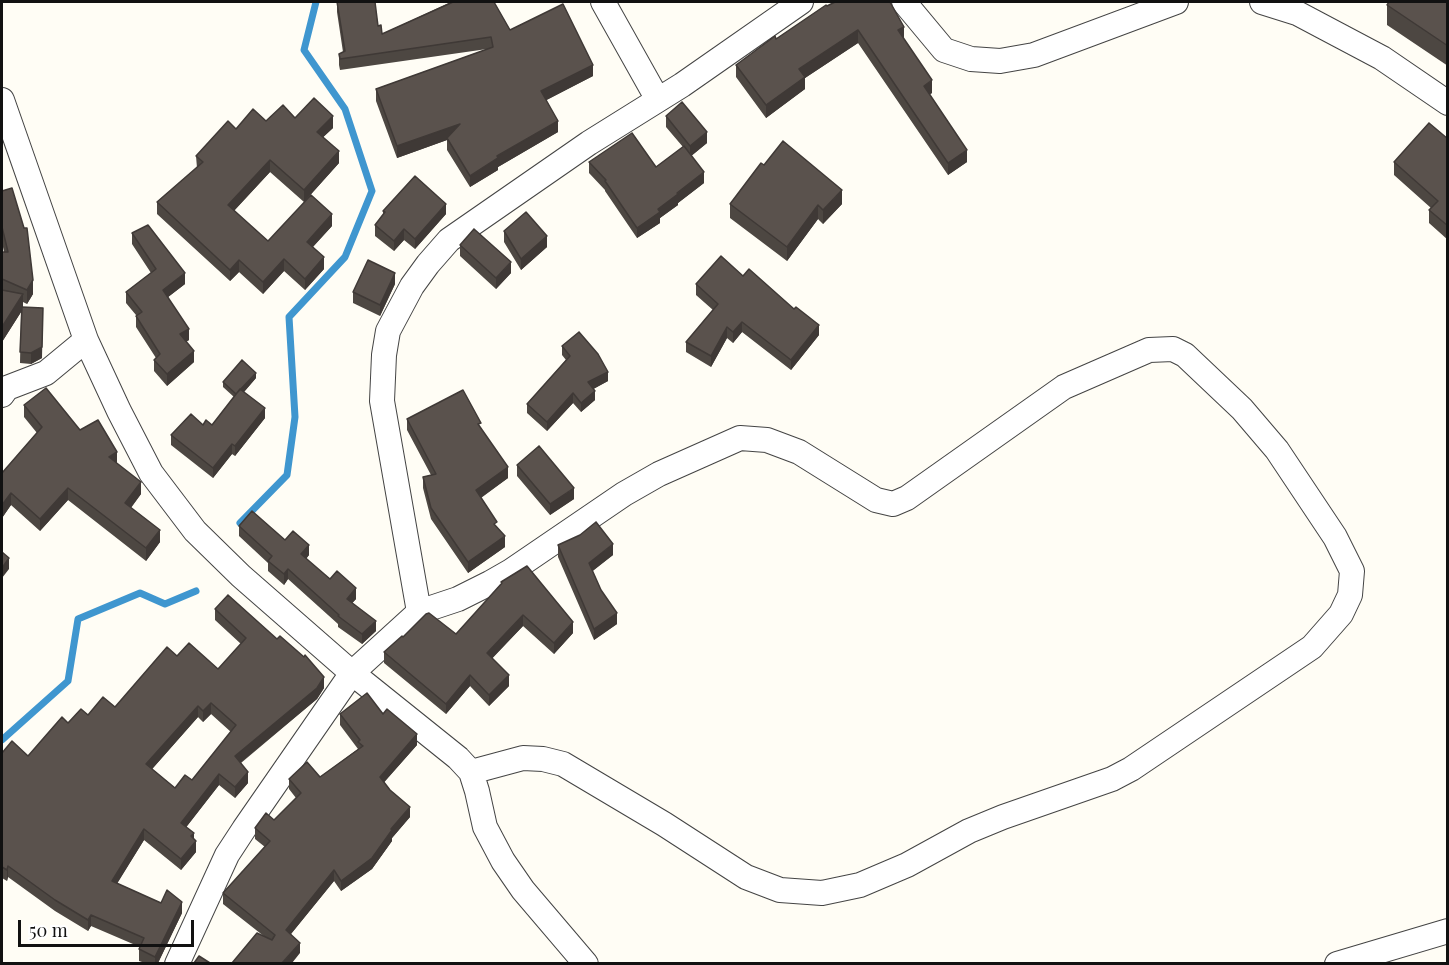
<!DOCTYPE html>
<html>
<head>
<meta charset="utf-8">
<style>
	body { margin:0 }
	#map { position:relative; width:1449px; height:965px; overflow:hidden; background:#fffdf5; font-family:"Playfair Display",serif }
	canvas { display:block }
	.frame { position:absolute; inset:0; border:3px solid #111; pointer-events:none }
	.scale { position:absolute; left:18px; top:920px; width:176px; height:27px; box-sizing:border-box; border:3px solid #111; border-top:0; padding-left:8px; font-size:18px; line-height:21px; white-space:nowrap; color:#111; -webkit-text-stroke:4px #fff; paint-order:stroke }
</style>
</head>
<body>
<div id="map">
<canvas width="1449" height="965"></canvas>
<div class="frame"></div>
<div class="scale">50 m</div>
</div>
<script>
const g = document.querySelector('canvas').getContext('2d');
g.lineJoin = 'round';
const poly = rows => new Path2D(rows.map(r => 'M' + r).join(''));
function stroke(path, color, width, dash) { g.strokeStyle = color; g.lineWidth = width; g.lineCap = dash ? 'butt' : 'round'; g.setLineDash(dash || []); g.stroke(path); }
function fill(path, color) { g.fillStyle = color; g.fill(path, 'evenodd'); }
stroke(poly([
	[240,523,287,475,295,417,289,317,345,257,372,191,345,109,304,50,316,2],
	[2,740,68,681,78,619,140,593,165,604,196,591]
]), '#3f96cf', 7);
const minor = poly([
	[603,2,658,100],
	[904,2,944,50,971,59,1000,61,1034,55,1176,2],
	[1262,2,1297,13,1382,58,1448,103],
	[2,100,86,340,119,411,151,473,195,531,241,576,352,673,458,758,471,772,477,791,485,827,503,861,523,890,586,964],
	[2,395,7,388,46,373,86,340],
	[419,612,458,599,490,583,511,571,624,494,659,474,740,438,767,440,799,452,876,500,893,504,907,498,1064,387,1149,350,1173,349,1185,355,1242,409,1277,450,1335,537,1352,571,1350,595,1341,614,1312,647,1131,769,1112,779,1003,817,969,831,907,865,860,885,822,893,780,890,746,877,664,824,563,764,543,759,523,758,471,772],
	[177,964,227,855,244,829,352,673,419,612,382,401,384,355,388,331,412,286,428,264,449,240,589,143,682,85,801,2],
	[1337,964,1448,931]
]);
stroke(minor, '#444', 26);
stroke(minor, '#fff', 24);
fill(poly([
	[337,2,378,26,382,34,451,2,450,2,494,2,510,30,593,76,546,100,558,132,498,167,498,170,470,187,447,150,447,140,397,158,376,101,376,89,487,49,340,70,339,65,339,54,343,52,337,12],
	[1448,2,1448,66,1387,25,1387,5],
	[827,6,904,39,932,93,930,94,967,162,948,175,858,43,805,78,805,89,766,118,736,77,736,65],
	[666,116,707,143,691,156,704,183,678,203,678,205,660,218,660,223,637,238,605,191,605,190,589,173,589,162,656,167,683,147,666,127],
	[295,118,333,128,323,137,339,163,304,202,270,172,234,211,268,241,332,226,313,247,324,269,305,290,284,271,263,294,239,272,230,281,157,214,157,202,197,168,196,156,236,129,266,121],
	[1448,139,1448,240,1429,223,1429,210,1431,208,1394,175,1394,162],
	[764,165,842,204,823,224,818,219,787,261,730,218,730,204],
	[2,191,33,294,27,304,23,302,23,307,42,358,31,364,20,363,21,312,2,342,2,252,4,252,2,242],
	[383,211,446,214,415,249,404,240,394,251,375,236,375,225,383,215],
	[504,231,547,247,521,270,504,242],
	[132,233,185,284,168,297,189,340,186,342,194,362,167,386,154,371,154,360,156,358,136,327,136,315,126,303,126,292,151,273,132,244],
	[460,245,511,273,496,289,460,256],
	[743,276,819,335,791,370,742,332,733,343,727,338,711,367,686,352,686,342,713,310,696,295,696,284],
	[395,284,380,316,353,303,353,292],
	[562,346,608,381,593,389,595,400,581,412,573,403,547,431,527,413,527,404,566,360,562,355],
	[256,378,244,392,265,418,235,456,232,454,213,478,171,445,171,435,203,425,212,425,234,397,223,387,223,382],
	[24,405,80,430,117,464,141,494,131,508,160,542,146,561,68,500,40,531,11,505,2,518,2,473,37,433,24,417],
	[407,419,481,428,508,478,481,498,497,528,505,547,468,573,431,519,423,488,423,477,431,475,407,430],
	[517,465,574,499,550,515,517,476],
	[239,526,285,540,309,555,306,559,330,579,356,599,352,603,376,631,362,644,338,627,338,624,288,579,284,585,268,571,268,563,239,536],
	[558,545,613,555,592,571,617,624,594,640,558,557],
	[501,582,573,633,554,654,523,626,492,658,509,686,489,706,470,686,446,714,384,663,384,652,403,637,456,634,501,584],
	[215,609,324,688,317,699,241,763,248,783,235,798,219,785,186,827,194,839,196,852,181,870,144,840,117,883,182,913,158,963,145,963,139,961,139,949,140,947,91,926,88,931,55,911,8,877,7,881,2,878,2,753,28,756,68,723,88,715,115,707,177,656,218,669,241,644,215,620],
	[211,714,231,732,192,780,175,788,152,769,198,717,203,722],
	[340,714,383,714,417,745,384,782,410,817,392,838,392,841,372,869,341,891,334,881,291,934,300,953,265,937,223,904,223,893,265,847,255,839,255,828,274,820,296,798,289,789,289,779,320,777,358,749,340,725]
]), '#4d4742');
fill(poly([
	[904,27,904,39,898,30],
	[858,30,858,43,805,78,805,89,766,118,766,105,799,69],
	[593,65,593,76,541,103,541,91],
	[932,80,932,93,924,98,924,86],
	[333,116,333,128,317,143,317,132],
	[558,121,558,132,498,167,498,170,470,187,470,176,497,156],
	[460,124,447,138,447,140,397,158,397,146],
	[707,132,707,143,690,157,690,146],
	[967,150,967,162,948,175,948,163],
	[339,151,339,163,304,202,304,190],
	[270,160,270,172,228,217,228,205],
	[704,172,704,183,678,203,678,205,660,218,660,223,637,238,637,228,658,209],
	[842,190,842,204,823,224,823,210],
	[446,204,446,214,415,249,415,239],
	[818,205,818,219,787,261,787,247],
	[332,214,332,226,307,253,307,242],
	[404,229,404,240,394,251,394,241],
	[547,236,547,247,521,270,521,259],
	[324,257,324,269,305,290,305,279],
	[284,259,284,271,263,294,263,282],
	[239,260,239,272,230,281,230,270],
	[511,262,511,273,496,289,496,278],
	[185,273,185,284,163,301,163,290],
	[395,273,395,284,380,316,380,305],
	[33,280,33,294,27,304,27,290],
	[23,294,23,309,2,342,2,327],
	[43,308,42,358,31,364,31,353],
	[742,322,742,332,733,343,733,332],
	[819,325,819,335,791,370,791,360],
	[727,327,727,338,711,367,711,356],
	[189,329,189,340,180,345,180,334],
	[194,351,194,362,167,386,167,374],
	[608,372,608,381,588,392,588,382],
	[256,373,256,378,237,400,237,394],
	[595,391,595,400,581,412,581,403],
	[573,393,573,403,547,431,547,422],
	[265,408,265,418,235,456,235,446],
	[232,444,232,454,213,478,213,468],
	[117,452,117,465,109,457],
	[508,467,508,478,476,501,476,490],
	[141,482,141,494,125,515,125,503],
	[68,488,68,500,40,531,40,519],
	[574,488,574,499,550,515,550,504],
	[11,493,11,505,2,518,2,505],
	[160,530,160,542,146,561,146,548],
	[505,536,505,547,468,573,468,562],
	[613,544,613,555,589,574,589,563],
	[309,545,309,555,301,565,301,554],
	[9,558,9,569,2,578,2,568],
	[288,569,288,579,284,585,284,574],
	[356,588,356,599,347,609,347,599],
	[617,613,617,624,594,640,594,629],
	[523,615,523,626,487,664,487,653],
	[376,621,376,631,362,644,362,634],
	[573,622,573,633,554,654,554,643],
	[470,675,470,686,446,714,446,704],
	[509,675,509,686,489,706,489,695],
	[324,677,324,688,317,699,235,767,235,756],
	[211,703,211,714,203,722,203,711],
	[198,706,198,717,146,776,146,764],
	[417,734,417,745,380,787,380,777],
	[248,772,248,783,235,798,235,787],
	[219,774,219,785,181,834,181,823],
	[410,807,410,817,392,838,392,841,372,869,341,891,341,881,391,829],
	[144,829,144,840,112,892,112,881],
	[194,833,194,843,196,841,196,852,181,870,181,859,191,836],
	[8,866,8,877,7,881,7,870],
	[334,870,334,881,286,940,286,930],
	[182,902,182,913,158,963,155,963,155,957],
	[91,915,91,926,88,931,88,920],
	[300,943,300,953,292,963,282,963]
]), '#3f3936');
const building = poly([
	[337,2,375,2,378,26,381,25,382,34,453,2,494,2,510,30,563,4,593,65,541,91,558,121,497,156,498,158,470,176,447,138,460,124,397,146,376,89,493,47,491,37,340,59,339,54,345,51,337,2],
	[835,2,890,2,904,27,898,30,932,80,924,86,967,150,948,163,858,30,799,69,805,77,766,105,736,65,775,36,776,39,826,5,827,6,835,2],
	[1389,2,1448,2,1448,46,1387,5,1389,2],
	[314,98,333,116,317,132,339,151,304,190,270,160,228,205,268,241,311,195,332,214,307,242,324,257,305,279,284,259,263,282,239,260,230,270,157,202,203,162,196,156,228,121,236,129,253,109,266,121,283,105,295,118,314,98],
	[682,102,707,132,690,146,666,116,682,102],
	[1429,123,1448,139,1448,226,1429,210,1438,201,1394,162,1429,123],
	[632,133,656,167,684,146,704,172,677,193,678,194,658,209,660,212,637,228,605,181,606,180,589,162,632,133],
	[783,141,842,190,823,210,818,205,787,247,730,204,761,163,764,165,783,141],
	[415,176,446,204,415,239,404,229,394,241,375,225,385,212,383,211,415,176],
	[12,188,24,228,27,228,33,280,27,290,2,279,2,252,8,252,2,227,2,191,12,188],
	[526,212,547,236,521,259,504,231,526,212],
	[148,225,185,273,163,290,189,329,180,334,194,351,167,374,154,360,160,354,136,316,142,312,126,292,156,269,132,233,148,225],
	[474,229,511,262,496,278,460,245,474,229],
	[721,256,743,276,749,269,794,309,796,307,819,325,791,360,742,322,733,332,727,327,711,356,686,342,718,304,696,284,721,256],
	[368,260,395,273,380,305,353,292,368,260],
	[2,290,23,294,2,327,2,290],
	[22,307,43,308,42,347,31,353,20,352,22,307],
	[579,332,598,354,608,372,588,382,595,391,581,403,573,393,547,422,527,404,570,356,562,346,579,332],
	[242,360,256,373,236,394,223,382,242,360],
	[46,388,80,430,98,420,117,452,109,457,141,482,125,503,160,530,146,548,68,488,40,519,11,493,2,505,2,473,42,427,24,405,46,388],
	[240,389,265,408,235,446,232,444,213,468,171,435,191,414,203,425,206,420,212,425,240,389],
	[463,390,481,423,478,424,508,467,476,490,497,522,494,524,505,536,468,562,431,508,423,477,436,474,407,419,463,390],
	[539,446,574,488,550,504,517,465,539,446],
	[252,511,285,540,293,531,309,545,301,554,330,579,337,571,356,588,347,599,376,621,362,634,338,616,339,615,288,569,284,574,268,561,272,556,239,526,252,511],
	[596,522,613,544,589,563,601,590,617,613,594,629,558,545,580,535,596,522],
	[2,552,9,558,2,568,2,552],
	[527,566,573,622,554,643,523,615,487,653,509,675,489,695,470,675,446,704,384,652,402,636,403,637,426,614,429,613,456,634,502,583,501,582,527,566],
	[228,595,277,639,280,636,304,657,305,655,324,677,317,688,235,756,248,772,235,787,219,774,181,823,194,833,191,836,196,841,181,859,144,829,112,881,161,903,167,890,182,902,155,957,139,949,144,938,91,915,88,920,55,900,8,866,7,870,2,867,2,753,12,741,28,756,62,717,68,723,81,709,88,715,103,697,115,707,167,647,177,656,189,643,218,669,246,638,215,609,228,595],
	[211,703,236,725,192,780,185,775,175,788,146,764,198,706,203,711,211,703],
	[367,693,383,714,387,709,417,734,380,777,390,790,410,807,391,829,392,830,372,858,341,881,334,870,286,930,300,943,282,963,232,963,257,933,272,940,275,935,223,893,270,841,255,828,266,813,274,820,301,793,289,779,307,762,320,777,363,746,358,742,360,740,340,714,367,693],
	[199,956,210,963,194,963,199,956]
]);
fill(building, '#5a524d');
stroke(building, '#3f3936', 1.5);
</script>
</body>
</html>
